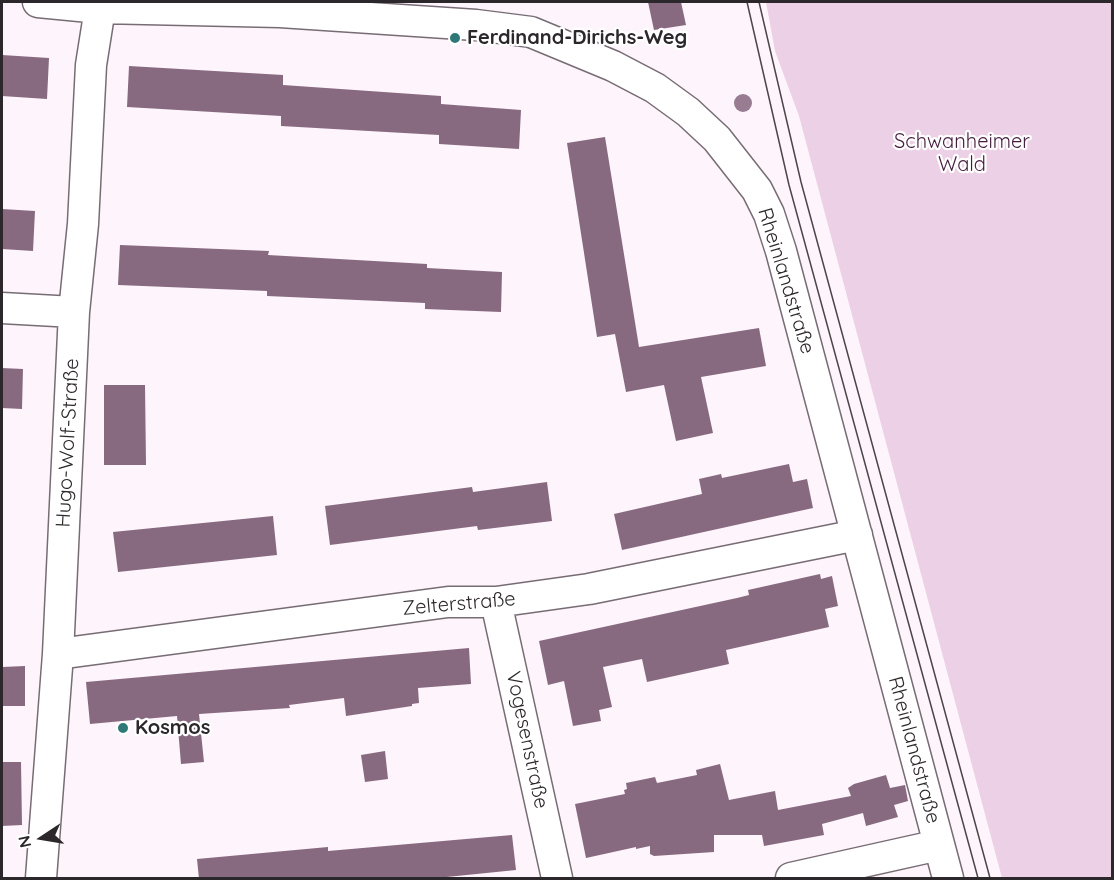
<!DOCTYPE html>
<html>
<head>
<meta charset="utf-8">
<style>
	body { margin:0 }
	#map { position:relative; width:1114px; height:880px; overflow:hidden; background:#fef4fb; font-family:Quicksand,sans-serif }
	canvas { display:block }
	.frame { position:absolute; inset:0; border:3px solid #2c272b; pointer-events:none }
	.north { position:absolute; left:12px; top:808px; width:60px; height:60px; -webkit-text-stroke:4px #fff; paint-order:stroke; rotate:258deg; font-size:16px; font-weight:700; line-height:24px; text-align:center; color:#2c272b }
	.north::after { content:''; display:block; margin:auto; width:21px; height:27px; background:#2c272b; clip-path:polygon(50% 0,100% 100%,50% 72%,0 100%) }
</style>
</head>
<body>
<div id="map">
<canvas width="1114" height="880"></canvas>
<div class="frame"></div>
<div class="north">N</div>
</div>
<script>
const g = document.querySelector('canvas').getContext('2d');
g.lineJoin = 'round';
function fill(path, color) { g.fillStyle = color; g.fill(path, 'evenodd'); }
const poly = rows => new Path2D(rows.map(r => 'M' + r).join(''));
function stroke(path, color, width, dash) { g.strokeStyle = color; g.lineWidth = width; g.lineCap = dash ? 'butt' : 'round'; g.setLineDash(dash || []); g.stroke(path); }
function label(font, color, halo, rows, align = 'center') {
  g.font = font + ' Quicksand,sans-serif'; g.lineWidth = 4.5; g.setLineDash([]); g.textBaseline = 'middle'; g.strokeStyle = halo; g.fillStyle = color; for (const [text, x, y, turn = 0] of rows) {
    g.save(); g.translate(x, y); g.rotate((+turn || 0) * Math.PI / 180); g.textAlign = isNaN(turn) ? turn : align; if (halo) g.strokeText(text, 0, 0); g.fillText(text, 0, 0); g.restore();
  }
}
fill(poly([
	[766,2,1112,2,1112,878,1002,878,799,116,775,51]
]), '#ecd0e5');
fill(poly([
	[648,2,681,2,686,25,654,30],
	[2,55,49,58,47,99,2,96],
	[129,66,283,75,283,85,441,96,441,104,521,110,519,149,439,144,439,135,281,126,281,116,127,107],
	[605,137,639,347,759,328,766,366,701,377,713,433,676,441,664,385,626,392,615,334,597,337,567,143],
	[2,209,35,211,33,251,2,249],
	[120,245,269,251,268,255,427,264,427,268,502,272,501,312,425,309,425,303,267,296,267,291,118,285],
	[2,368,23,369,22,409,2,408],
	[104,385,145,385,146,465,104,465],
	[789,464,793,482,807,479,813,508,622,550,614,514,702,494,699,479,721,474,722,478],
	[547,482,552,521,478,530,477,526,330,545,325,506,472,487,473,492],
	[273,516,277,555,118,572,113,532],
	[820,574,821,579,832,576,838,606,825,609,829,627,726,650,729,664,647,682,642,659,603,667,612,707,599,710,601,721,573,726,564,681,548,685,539,641,737,598,749,595,748,590],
	[469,648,471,684,418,688,419,703,412,704,412,706,346,716,344,698,289,705,290,708,199,714,204,762,181,764,177,716,90,724,86,682],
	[25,666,25,706,2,706,2,667],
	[385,751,388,779,365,782,361,755],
	[2,762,21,762,22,825,2,826],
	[720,764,729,800,775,791,778,810,851,796,848,788,854,784,886,775,890,788,905,785,908,801,894,805,898,817,866,826,863,813,822,824,824,835,764,846,762,835,714,835,714,852,654,856,650,854,650,846,636,849,636,847,586,858,575,804,625,794,624,790,627,789,626,783,655,777,657,783,697,775,696,770],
	[512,835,516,870,427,879,199,879,197,859,328,847,328,851]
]), '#876a80');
const minor = poly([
	[38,2,100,8,280,12,476,25,531,32,613,66,655,88,688,112,717,139,757,190,769,214,781,251,948,878],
	[2,308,74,312],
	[496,602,557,878],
	[58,654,448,602,496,602,589,589,857,535],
	[41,878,58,654,74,312,83,224,91,65,101,2],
	[791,878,939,845]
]);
stroke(minor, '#776c74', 33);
stroke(minor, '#fff', 30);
stroke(poly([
	[747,2,789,185,978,878],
	[759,2,801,182,990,878]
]), '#4c464b', 1.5);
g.fillStyle = '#987d92';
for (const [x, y] of [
	[743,103]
]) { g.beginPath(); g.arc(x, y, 9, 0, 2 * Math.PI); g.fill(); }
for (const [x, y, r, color] of [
	[455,38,6,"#2e7877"],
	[123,728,6,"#2e7877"]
]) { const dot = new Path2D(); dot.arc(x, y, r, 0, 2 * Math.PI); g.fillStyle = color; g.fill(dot); stroke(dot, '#fff', 2); }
label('bold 20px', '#2c272b', '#fff', [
	["Ferdinand-Dirichs-Weg",467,38],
	["Kosmos",135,728]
], 'left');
label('20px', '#451c3d', '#fff', [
	["Schwanheimer",962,142],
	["Wald",962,165]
]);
label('20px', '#2c272b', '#fff', [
	["Rheinlandstraße",786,281,73],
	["Hugo-Wolf-Straße",68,443,-87],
	["Zelterstraße",459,604,-5],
	["Vogesenstraße",527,740,78],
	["Rheinlandstraße",914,750,75]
]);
</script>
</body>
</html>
